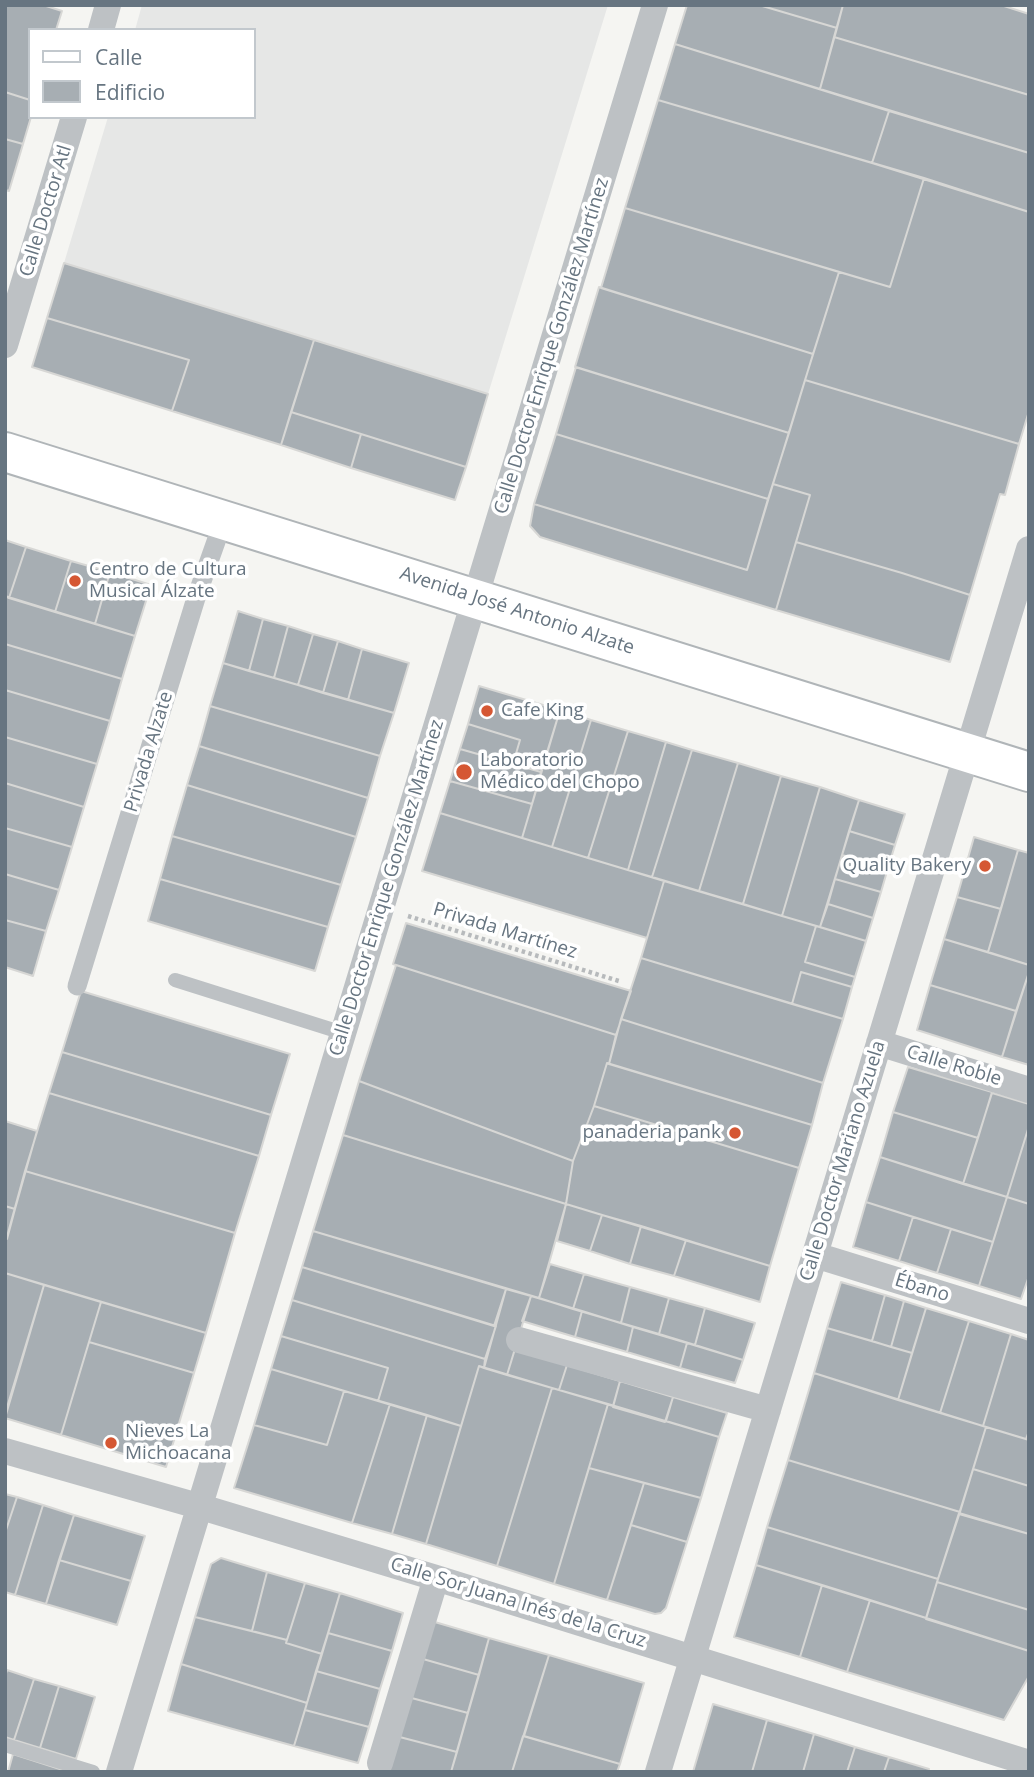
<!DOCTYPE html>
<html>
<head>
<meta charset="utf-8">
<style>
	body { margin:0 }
	#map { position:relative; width:1034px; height:1777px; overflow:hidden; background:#f5f5f2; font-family:"Open Sans",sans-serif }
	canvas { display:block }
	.frame { position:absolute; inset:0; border:7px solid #677581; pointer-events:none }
	.legend { position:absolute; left:28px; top:28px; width:228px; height:91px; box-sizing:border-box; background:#fff; border:2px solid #c2c8cd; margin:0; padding:9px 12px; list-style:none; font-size:21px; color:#677581 }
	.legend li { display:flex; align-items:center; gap:14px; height:35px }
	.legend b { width:35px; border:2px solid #c2c8cd }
</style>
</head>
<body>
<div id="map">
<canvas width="1034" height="1777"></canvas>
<div class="frame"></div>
<ul class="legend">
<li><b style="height:9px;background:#fff"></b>Calle</li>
<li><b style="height:19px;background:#a7aeb3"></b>Edificio</li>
</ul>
</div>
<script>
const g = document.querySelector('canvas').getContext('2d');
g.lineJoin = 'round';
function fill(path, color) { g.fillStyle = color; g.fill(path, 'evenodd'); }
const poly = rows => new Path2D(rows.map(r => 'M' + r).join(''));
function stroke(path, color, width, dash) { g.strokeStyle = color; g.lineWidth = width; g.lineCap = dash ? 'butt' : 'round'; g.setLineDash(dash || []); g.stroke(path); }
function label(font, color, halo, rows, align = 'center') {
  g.font = font + ' "Open Sans",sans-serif'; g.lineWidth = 7; g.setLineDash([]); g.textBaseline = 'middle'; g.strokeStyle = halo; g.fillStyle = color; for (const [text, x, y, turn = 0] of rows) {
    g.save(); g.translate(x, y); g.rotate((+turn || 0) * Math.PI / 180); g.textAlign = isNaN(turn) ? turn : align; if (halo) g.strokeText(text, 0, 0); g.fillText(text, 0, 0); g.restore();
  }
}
fill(poly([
	[142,5,608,5,488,394,64,263,108,117,254,117,254,30,135,30]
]), '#e6e7e6');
const building = poly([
	[5,5,43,5,62,11,56,30,30,30,30,100,5,92,5,5],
	[687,5,759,5,837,28,820,89,675,44,687,5],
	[759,5,843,5,837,28,759,5],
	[843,5,1001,5,1029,14,1029,95,834,37,843,5],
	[834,37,1029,95,1029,153,820,89,834,37],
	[675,44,889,111,872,163,658,100,675,44],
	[5,92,30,100,31,117,23,144,5,139,5,92],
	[658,100,924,178,890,287,625,208,658,100],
	[889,111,1029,153,1029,212,872,163,889,111],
	[5,139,23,144,9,191,5,190,5,139],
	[924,178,1029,212,1029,411,1019,444,805,380,839,272,890,287,924,178],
	[625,208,839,272,813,354,601,288,625,208],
	[64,263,314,340,281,445,172,411,189,360,47,318,64,263],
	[599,287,813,354,789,433,575,367,599,287],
	[47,318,189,360,172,411,32,367,47,318],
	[314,340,488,394,466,467,291,412,314,340],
	[576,367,789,433,768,499,556,434,576,367],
	[805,380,1019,444,1005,495,1000,494,970,595,902,573,796,542,810,495,773,484,805,380],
	[291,412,361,434,351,468,281,445,291,412],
	[361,434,466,467,455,500,351,468,361,434],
	[556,434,768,499,747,570,534,504,556,434],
	[773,484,810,495,776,610,540,537,530,526,534,504,747,570,773,484],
	[5,540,26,547,9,598,5,596,5,540],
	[796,542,902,573,970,595,950,662,776,610,796,542],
	[26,547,71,561,55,612,9,598,26,547],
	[71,561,110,572,95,624,55,612,71,561],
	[110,572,151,585,135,636,95,624,110,572],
	[5,596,135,636,122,679,5,644,5,596],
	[238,611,263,619,249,671,223,663,238,611],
	[263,619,288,626,274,678,249,671,263,619],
	[288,626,313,634,298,685,274,678,288,626],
	[313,634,338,641,323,693,298,685,313,634],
	[338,641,362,649,348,700,323,693,338,641],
	[5,644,122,679,110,721,5,690,5,644],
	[362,649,409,663,394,713,348,700,362,649],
	[223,663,394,713,380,756,210,706,223,663],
	[479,686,560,710,541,772,513,764,520,740,468,724,479,686],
	[5,690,110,721,97,764,5,737,5,690],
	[210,706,380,756,368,798,199,746,210,706],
	[560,710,591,720,552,847,522,838,560,710],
	[591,720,628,731,588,858,552,847,591,720],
	[468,724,520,740,513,764,460,749,468,724],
	[628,731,666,742,628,870,588,858,628,731],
	[5,737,97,764,84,807,5,783,5,737],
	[666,742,692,750,652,877,628,870,666,742],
	[199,746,368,798,356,837,187,785,199,746],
	[460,749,541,772,532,804,450,781,460,749],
	[692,750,738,763,699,891,652,877,692,750],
	[738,763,781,776,743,904,699,891,738,763],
	[781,776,820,787,782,916,743,904,781,776],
	[450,781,532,804,522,838,440,813,450,781],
	[5,783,84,807,72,847,5,828,5,783],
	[187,785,356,837,341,885,172,836,187,785],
	[820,787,859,800,820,927,782,916,820,787],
	[859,800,905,814,895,845,849,831,859,800],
	[440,813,664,881,647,938,422,871,440,813],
	[5,828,72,847,59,890,5,874,5,828],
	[849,831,895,845,888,868,842,855,849,831],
	[172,836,341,885,328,927,160,879,172,836],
	[974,837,1018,850,1001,909,957,897,974,837],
	[1018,850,1029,853,1029,965,988,952,1018,850],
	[842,855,888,868,881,892,835,879,842,855],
	[5,874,59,890,46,931,5,920,5,874],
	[160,879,328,927,315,971,148,921,160,879],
	[835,879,881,892,873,918,828,904,835,879],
	[664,881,816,926,805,962,855,977,852,987,801,972,792,1004,641,958,664,881],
	[957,897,1001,909,988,952,944,939,957,897],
	[828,904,873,918,866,941,820,927,828,904],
	[5,920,46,931,33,976,5,967,5,920],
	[406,923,631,991,616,1035,393,964,406,923],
	[816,926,866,941,855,977,805,962,816,926],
	[944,939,1029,965,1029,972,1016,1011,930,985,944,939],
	[641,958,843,1019,823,1083,621,1019,641,958],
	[396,965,616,1035,609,1064,607,1063,594,1106,573,1161,359,1081,396,965],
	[801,972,852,987,843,1019,792,1004,801,972],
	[1029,972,1029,1065,1002,1057,1029,972],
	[930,985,1016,1011,1002,1057,917,1030,930,985],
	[81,991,290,1054,271,1115,62,1052,81,991],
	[621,1019,823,1083,812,1125,609,1064,621,1019],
	[62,1052,271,1115,259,1156,49,1093,62,1052],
	[607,1063,812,1125,799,1168,594,1106,607,1063],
	[908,1067,992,1092,978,1138,893,1112,908,1067],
	[359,1081,573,1161,566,1204,343,1135,359,1081],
	[49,1093,259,1156,235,1233,25,1171,49,1093],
	[992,1093,1029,1104,1029,1126,1007,1197,963,1184,992,1093],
	[594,1106,799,1168,770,1266,566,1204,573,1161,594,1106],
	[893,1112,978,1138,963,1184,880,1157,893,1112],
	[5,1121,37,1131,15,1209,5,1206,5,1121],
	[1029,1126,1029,1204,1007,1197,1029,1126],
	[343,1135,566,1204,539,1298,313,1231,343,1135],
	[880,1157,1007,1197,993,1242,866,1202,880,1157],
	[25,1171,235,1233,206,1333,5,1273,5,1244,25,1171],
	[1007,1197,1029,1204,1029,1276,1021,1299,979,1286,1007,1197],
	[866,1202,913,1217,899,1261,853,1247,866,1202],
	[566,1204,602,1215,590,1251,557,1241,566,1204],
	[5,1206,15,1209,7,1239,5,1238,5,1206],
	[602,1215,641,1226,630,1264,590,1251,602,1215],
	[913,1217,951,1229,937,1273,899,1261,913,1217],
	[641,1226,686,1240,674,1276,630,1264,641,1226],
	[951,1229,993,1242,979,1286,937,1273,951,1229],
	[313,1231,506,1289,494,1326,302,1267,313,1231],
	[686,1240,770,1266,760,1302,674,1276,686,1240],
	[550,1264,584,1274,573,1309,539,1298,550,1264],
	[302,1267,496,1326,485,1359,292,1300,302,1267],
	[5,1273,44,1285,5,1414,5,1273],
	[584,1274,630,1287,621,1323,573,1309,584,1274],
	[841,1282,885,1295,872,1341,827,1328,841,1282],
	[44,1285,101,1302,61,1435,5,1418,44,1285],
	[630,1287,669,1298,659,1334,621,1323,630,1287],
	[506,1289,531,1296,507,1375,484,1368,506,1289],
	[885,1295,904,1301,891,1347,872,1341,885,1295],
	[531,1296,582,1311,575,1337,522,1321,531,1296],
	[669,1298,705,1308,695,1345,659,1334,669,1298],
	[292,1300,485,1359,484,1368,479,1366,461,1426,378,1401,388,1368,281,1336,292,1300],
	[904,1301,926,1308,912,1353,891,1347,904,1301],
	[101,1302,206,1333,194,1373,89,1342,101,1302],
	[705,1308,755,1323,743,1360,695,1345,705,1308],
	[926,1308,969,1321,940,1413,898,1400,926,1308],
	[582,1311,633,1327,627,1352,575,1337,582,1311],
	[969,1321,1011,1334,983,1426,940,1413,969,1321],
	[633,1327,687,1343,680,1368,627,1352,633,1327],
	[827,1328,912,1353,898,1400,814,1373,827,1328],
	[1011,1334,1029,1340,1029,1431,1026,1439,983,1426,1011,1334],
	[281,1336,388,1368,378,1401,271,1369,281,1336],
	[89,1342,194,1373,166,1467,61,1435,89,1342],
	[687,1343,743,1360,735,1383,680,1368,687,1343],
	[515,1349,567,1365,559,1390,507,1375,515,1349],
	[567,1365,620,1381,613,1406,559,1390,567,1365],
	[479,1366,552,1388,497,1566,426,1544,479,1366],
	[271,1369,344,1391,327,1445,254,1425,271,1369],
	[814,1373,986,1427,960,1512,788,1460,814,1373],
	[620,1381,673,1397,665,1422,613,1407,620,1381],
	[552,1388,608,1404,554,1584,497,1566,552,1388],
	[344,1391,390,1404,352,1523,234,1488,254,1425,327,1445,344,1391],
	[673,1397,727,1413,719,1437,666,1421,673,1397],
	[390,1404,427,1415,392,1534,352,1523,390,1404],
	[608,1404,719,1437,701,1498,589,1468,608,1404],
	[427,1415,461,1426,426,1544,392,1534,427,1415],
	[986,1427,1029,1440,1029,1486,973,1469,986,1427],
	[788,1460,960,1512,938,1579,767,1527,788,1460],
	[589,1468,644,1483,607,1600,554,1584,589,1468],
	[973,1469,1029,1486,1029,1534,959,1514,973,1469],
	[644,1483,701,1498,687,1542,631,1525,644,1483],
	[5,1494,17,1497,5,1533,5,1494],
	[17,1497,43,1505,15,1595,5,1592,5,1533,17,1497],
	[43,1505,74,1515,46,1604,15,1595,43,1505],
	[959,1513,1029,1534,1029,1610,937,1582,959,1513],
	[74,1515,145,1536,131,1581,59,1560,74,1515],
	[631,1525,687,1542,666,1608,661,1613,655,1614,607,1600,631,1525],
	[767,1527,938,1579,926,1618,756,1565,767,1527],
	[221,1558,267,1572,252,1631,195,1617,211,1564,221,1558],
	[59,1560,131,1581,117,1625,46,1604,59,1560],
	[756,1565,822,1585,800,1657,734,1637,756,1565],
	[267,1572,305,1583,287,1640,252,1631,267,1572],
	[937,1582,1029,1610,1029,1651,926,1619,937,1582],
	[305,1583,340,1593,322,1654,286,1643,305,1583],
	[822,1585,870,1600,847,1672,800,1657,822,1585],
	[340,1593,403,1613,392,1651,328,1633,340,1593],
	[870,1600,1029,1651,1029,1676,1004,1720,847,1672,870,1600],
	[195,1617,287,1640,286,1643,322,1654,307,1703,181,1664,195,1617],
	[428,1620,489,1638,479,1675,416,1657,428,1620],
	[328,1633,392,1651,380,1689,316,1671,328,1633],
	[489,1638,549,1655,512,1772,451,1772,489,1638],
	[549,1655,644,1683,620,1764,524,1736,549,1655],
	[416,1657,479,1675,468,1713,404,1696,416,1657],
	[181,1664,307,1703,294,1746,168,1711,181,1664],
	[7,1670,34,1679,14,1740,5,1737,5,1677,7,1670],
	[316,1671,380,1689,369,1727,305,1710,316,1671],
	[34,1679,59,1686,40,1748,14,1740,34,1679],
	[59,1686,95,1697,76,1759,40,1748,59,1686],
	[404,1696,468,1713,457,1752,392,1735,404,1696],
	[713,1704,767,1720,752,1772,693,1772,713,1704],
	[305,1710,369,1727,358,1763,294,1746,305,1710],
	[767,1720,814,1734,803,1772,752,1772,767,1720],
	[814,1734,855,1747,847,1772,803,1772,814,1734],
	[392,1735,457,1752,451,1772,386,1772,392,1735],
	[523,1736,620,1764,617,1772,512,1772,523,1736],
	[855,1747,889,1757,884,1772,847,1772,855,1747],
	[13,1754,69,1772,8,1772,13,1754],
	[889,1757,929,1769,928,1772,884,1772,889,1757]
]);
fill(building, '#a7aeb3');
stroke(building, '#d7d7d5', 2);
const primary = poly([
	[5,452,1029,772]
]);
stroke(primary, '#b0b5b8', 42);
stroke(poly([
	[408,916,622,982]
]), '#b7babc', 4.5, [3.5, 3.5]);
stroke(poly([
	[175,980,343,1033],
	[5,1745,93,1772]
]), '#bdc1c4', 14);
stroke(poly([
	[77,986,196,598,224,519]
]), '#bdc1c4', 19);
stroke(poly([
	[101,30,108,5],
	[5,345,74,117],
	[879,1043,1029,1090],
	[815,1255,1029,1321],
	[519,1340,768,1410],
	[5,1451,198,1506,436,1578,1029,1763],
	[380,1763,436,1578],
	[119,1772,655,5],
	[658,1772,1029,549]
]), '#bdc1c4', 26);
stroke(primary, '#fff', 38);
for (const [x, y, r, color] of [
	[75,581,7,"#d55733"],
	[487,711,7,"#d55733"],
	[464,772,9,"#d55733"],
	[985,866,7,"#d55733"],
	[735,1133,7,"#d55733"],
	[111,1443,7,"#d55733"]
]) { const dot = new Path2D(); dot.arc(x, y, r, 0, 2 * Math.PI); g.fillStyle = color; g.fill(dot); stroke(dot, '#fff', 2.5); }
label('19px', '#677581', '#fff', [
	["Calle Doctor Atl",46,211,-73],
	["Calle Doctor Enrique González Martínez",552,346,-73],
	["Avenida José Antonio Alzate",517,611,18],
	["Privada Alzate",149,752,-73],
	["Calle Doctor Enrique González Martínez",387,888,-73],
	["Privada Martínez",505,931,17],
	["Calle Roble",954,1066,17],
	["Calle Doctor Mariano Azuela",843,1161,-73],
	["Ébano",922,1288,17],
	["Calle Sor Juana Inés de la Cruz",518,1603,17]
]);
label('19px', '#677581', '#fff', [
	["Centro de Cultura",89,570],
	["Musical Álzate",89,592],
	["Cafe King",501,711],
	["Laboratorio",480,761],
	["Médico del Chopo",480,783],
	["Quality Bakery",971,866,"right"],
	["panaderia pank",721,1133,"right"],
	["Nieves La",125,1432],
	["Michoacana",125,1454]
], 'left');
</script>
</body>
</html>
